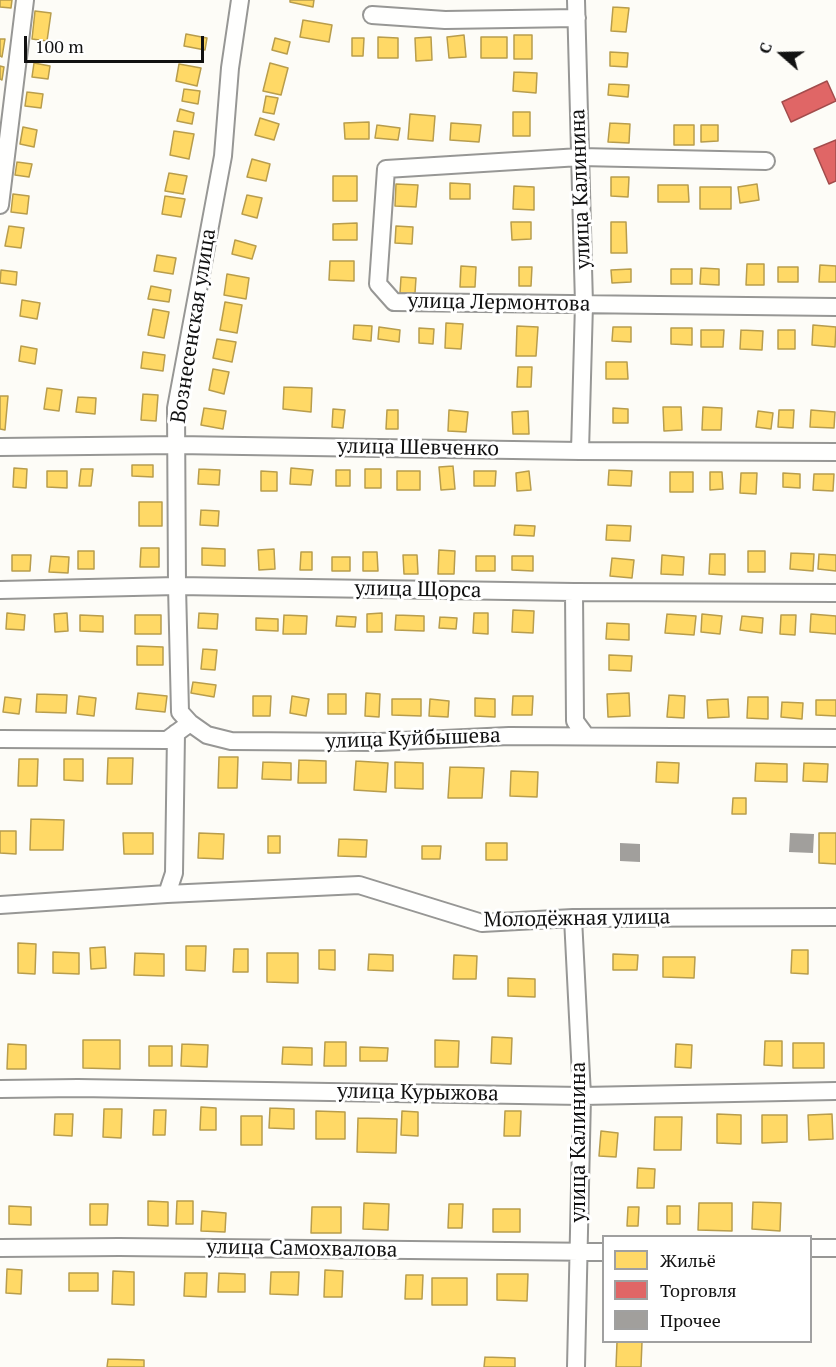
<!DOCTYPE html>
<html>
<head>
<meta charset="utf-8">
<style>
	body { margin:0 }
	#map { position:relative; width:836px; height:1367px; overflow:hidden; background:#fdfcf7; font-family:"PT Serif",serif }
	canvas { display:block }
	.legend { position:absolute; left:602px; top:1235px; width:210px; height:108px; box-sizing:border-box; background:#fff; border:2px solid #a0a0a0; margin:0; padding:8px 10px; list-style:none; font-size:18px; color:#111 }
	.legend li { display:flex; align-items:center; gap:12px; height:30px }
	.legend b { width:30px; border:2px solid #a0a0a0 }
	.north { position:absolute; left:752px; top:24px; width:60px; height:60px; -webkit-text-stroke:4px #fff; paint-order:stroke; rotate:290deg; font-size:16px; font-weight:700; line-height:24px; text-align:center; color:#111 }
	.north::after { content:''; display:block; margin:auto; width:21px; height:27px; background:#111; clip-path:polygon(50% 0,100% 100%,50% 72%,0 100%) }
	.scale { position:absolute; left:24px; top:36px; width:180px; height:27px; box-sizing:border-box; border:3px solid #111; border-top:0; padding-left:8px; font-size:18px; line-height:21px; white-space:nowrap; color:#111; -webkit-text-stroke:4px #fff; paint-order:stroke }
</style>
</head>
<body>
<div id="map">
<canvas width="836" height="1367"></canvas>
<ul class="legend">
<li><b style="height:16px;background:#ffd966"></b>Жильё</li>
<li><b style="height:16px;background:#e06666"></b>Торговля</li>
<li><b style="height:16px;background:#a19f9c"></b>Прочее</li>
</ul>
<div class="north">С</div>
<div class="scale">100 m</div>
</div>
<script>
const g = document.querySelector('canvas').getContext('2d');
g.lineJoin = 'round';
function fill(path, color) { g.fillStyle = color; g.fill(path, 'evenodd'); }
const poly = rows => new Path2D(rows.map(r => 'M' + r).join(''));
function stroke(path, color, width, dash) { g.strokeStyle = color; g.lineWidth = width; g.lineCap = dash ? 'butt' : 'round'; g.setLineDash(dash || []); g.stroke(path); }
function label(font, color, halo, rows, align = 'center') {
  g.font = font + ' "PT Serif",serif'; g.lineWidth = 6; g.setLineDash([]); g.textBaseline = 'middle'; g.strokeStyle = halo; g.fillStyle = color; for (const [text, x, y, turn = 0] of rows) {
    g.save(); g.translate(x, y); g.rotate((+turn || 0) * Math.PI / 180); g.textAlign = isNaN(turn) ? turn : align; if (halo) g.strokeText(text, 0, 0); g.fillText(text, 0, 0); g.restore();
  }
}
const homes = poly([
	[0,0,12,0,11,8,0,7,0,0],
	[290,0,314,0,313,7,290,2,290,0],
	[613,7,629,8,626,32,611,31,613,7],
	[35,11,51,13,47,41,32,39,35,11],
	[303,20,332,25,329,42,300,37,303,20],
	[186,34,207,38,205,50,184,46,186,34],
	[464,35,466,57,449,58,447,37,464,35],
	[514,35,532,35,532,59,514,59,514,35],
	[378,37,398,38,398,58,378,58,378,37],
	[431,37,432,60,416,61,415,38,431,37],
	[481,37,507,37,507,58,481,58,481,37],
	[275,38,290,42,287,54,272,50,275,38],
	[352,38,364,38,363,56,352,56,352,38],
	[0,39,5,39,2,57,0,56,0,39],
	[610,52,628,53,627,67,610,66,610,52],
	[34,63,50,66,48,79,32,77,34,63],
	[270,63,288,68,281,95,263,91,270,63],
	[179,64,201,68,197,86,176,81,179,64],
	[0,66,4,67,2,80,0,79,0,66],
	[514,72,537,73,536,93,513,91,514,72],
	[609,84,629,85,628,97,608,95,609,84],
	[184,89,200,91,198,104,182,101,184,89],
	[27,92,43,94,41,108,25,106,27,92],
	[266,96,278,98,274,114,263,112,266,96],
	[180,109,194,113,192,124,177,121,180,109],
	[513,112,530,112,530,136,513,136,513,112],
	[410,114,435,116,433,141,408,139,410,114],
	[260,118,279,124,274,140,255,135,260,118],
	[369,122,369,139,345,139,344,123,369,122],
	[451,123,481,125,479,142,450,140,451,123],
	[610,123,630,124,629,143,608,142,610,123],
	[377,125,400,128,398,140,375,138,377,125],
	[674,125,694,125,694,145,674,145,674,125],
	[701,125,718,125,718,141,701,142,701,125],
	[23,127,37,130,34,147,20,144,23,127],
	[174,131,194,134,189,159,170,155,174,131],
	[252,159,270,164,266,181,247,177,252,159],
	[17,162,32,164,29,177,15,175,17,162],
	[169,173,187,176,183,194,165,191,169,173],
	[333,176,357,176,357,201,333,201,333,176],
	[611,177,629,177,628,197,611,196,611,177],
	[450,183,470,184,470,199,450,199,450,183],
	[396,184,418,185,416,207,395,206,396,184],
	[757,184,759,200,740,203,738,187,757,184],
	[658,185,688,185,689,202,658,202,658,185],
	[514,186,534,187,534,210,513,209,514,186],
	[700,187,731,187,731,209,700,209,700,187],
	[13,194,29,196,27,214,11,212,13,194],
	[247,195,262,198,257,218,242,214,247,195],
	[165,196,185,199,181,217,162,214,165,196],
	[511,222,531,222,531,239,512,240,511,222],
	[611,222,626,222,627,253,611,253,611,222],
	[357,223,357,240,333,240,333,224,357,223],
	[9,226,24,228,21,248,5,246,9,226],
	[396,226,413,227,412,244,395,243,396,226],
	[235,240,256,246,252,259,232,254,235,240],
	[157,255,176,258,173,274,154,271,157,255],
	[330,261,354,261,354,281,329,280,330,261],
	[747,264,764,264,764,285,746,285,747,264],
	[820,265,836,266,836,282,819,282,820,265],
	[461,266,476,267,475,287,460,287,461,266],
	[519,267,532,267,531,286,519,286,519,267],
	[778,267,798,267,798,282,778,282,778,267],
	[701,268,719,269,719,285,700,284,701,268],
	[631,269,631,282,612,283,611,270,631,269],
	[671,269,692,269,692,284,671,284,671,269],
	[1,270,17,272,16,285,0,283,1,270],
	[227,274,249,278,246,299,224,295,227,274],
	[401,277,416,278,415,293,400,293,401,277],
	[151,286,171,290,169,302,148,299,151,286],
	[22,300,40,303,37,319,20,316,22,300],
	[225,302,242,305,237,333,220,330,225,302],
	[153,309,169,312,164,338,148,335,153,309],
	[446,323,463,324,461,349,445,348,446,323],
	[354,325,372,326,371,341,353,339,354,325],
	[813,325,836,327,835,347,812,345,813,325],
	[517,326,538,327,536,356,516,356,517,326],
	[379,327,400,330,399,342,378,339,379,327],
	[613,327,631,327,631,342,612,341,613,327],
	[419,328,434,329,433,344,419,343,419,328],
	[671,328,692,328,692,345,671,344,671,328],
	[701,330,724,330,723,347,701,347,701,330],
	[741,330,763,331,762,350,740,349,741,330],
	[778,330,795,330,795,349,778,349,778,330],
	[217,339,236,342,232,362,213,358,217,339],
	[21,346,37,349,35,364,19,361,21,346],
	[143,352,165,355,163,371,141,368,143,352],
	[606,362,627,362,628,379,606,379,606,362],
	[518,367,532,367,531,387,517,387,518,367],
	[213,369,229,372,224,394,209,390,213,369],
	[284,387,312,388,311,412,283,409,284,387],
	[47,388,62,390,59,411,44,409,47,388],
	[143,394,158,395,156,421,141,420,143,394],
	[0,396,8,396,5,430,0,429,0,396],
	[78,397,96,398,95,414,76,412,78,397],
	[663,407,681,407,682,430,664,431,663,407],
	[703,407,722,408,721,430,702,430,703,407],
	[204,408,226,411,223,429,201,425,204,408],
	[613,408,628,409,628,423,613,423,613,408],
	[333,409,345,410,343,428,332,427,333,409],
	[387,410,398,410,398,429,386,429,387,410],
	[449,410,468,412,466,432,448,431,449,410],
	[779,410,794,410,793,428,778,427,779,410],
	[811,410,835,412,834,428,810,427,811,410],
	[528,411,529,434,513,434,512,412,528,411],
	[758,411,773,413,771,429,756,427,758,411],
	[132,465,153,465,153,477,132,476,132,465],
	[453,466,455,489,441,490,439,467,453,466],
	[14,468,27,469,26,488,13,487,14,468],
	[291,468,313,470,311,485,290,484,291,468],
	[81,469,93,469,91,486,79,486,81,469],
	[199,469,220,470,219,485,198,484,199,469],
	[365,469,381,469,381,488,365,488,365,469],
	[336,470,350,470,350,486,336,486,336,470],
	[609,470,632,471,631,486,608,485,609,470],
	[47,471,67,471,67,488,47,487,47,471],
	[261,471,277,472,277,491,261,491,261,471],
	[397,471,420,471,420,490,397,490,397,471],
	[474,471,496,471,495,486,474,486,474,471],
	[529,471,531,490,517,491,516,473,529,471],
	[670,472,693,472,693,492,670,492,670,472],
	[710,472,722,472,723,489,710,490,710,472],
	[741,473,757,473,756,494,740,493,741,473],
	[783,473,800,474,800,488,783,487,783,473],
	[814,474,834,474,833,491,813,490,814,474],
	[139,502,162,502,162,526,139,526,139,502],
	[201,510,219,511,218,526,200,525,201,510],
	[515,525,535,526,534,536,514,535,515,525],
	[607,525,631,526,630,541,606,540,607,525],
	[141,548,159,548,159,567,140,567,141,548],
	[202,548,225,549,225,566,202,565,202,548],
	[274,549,275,569,259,570,258,550,274,549],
	[439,550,455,551,454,574,438,574,439,550],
	[78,551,94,551,94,569,78,569,78,551],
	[748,551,765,551,765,572,748,572,748,551],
	[301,552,312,552,312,570,300,570,301,552],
	[363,552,377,552,378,571,363,571,363,552],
	[791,553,814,554,813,571,790,569,791,553],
	[710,554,725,554,725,575,709,574,710,554],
	[819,554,836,555,836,571,818,569,819,554],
	[12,555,31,555,30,571,12,571,12,555],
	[403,555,417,555,418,574,404,574,403,555],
	[662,555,684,557,683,575,661,574,662,555],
	[51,556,69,557,68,573,49,572,51,556],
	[476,556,495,556,495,571,476,571,476,556],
	[512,556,533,556,533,571,512,570,512,556],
	[332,557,350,557,350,571,332,571,332,557],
	[612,558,634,560,632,578,610,576,612,558],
	[513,610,534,611,533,633,512,632,513,610],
	[7,613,25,615,24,630,6,629,7,613],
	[67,613,68,631,55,632,54,614,67,613],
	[199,613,218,614,217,629,198,628,199,613],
	[382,613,382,632,367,632,367,614,382,613],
	[474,613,488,613,488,634,473,633,474,613],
	[667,614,696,616,694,635,665,633,667,614],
	[702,614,722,616,720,634,701,632,702,614],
	[811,614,836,616,836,634,810,632,811,614],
	[80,615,103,616,103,632,80,631,80,615],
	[135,615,161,615,161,634,135,634,135,615],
	[284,615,307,616,306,634,283,634,284,615],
	[396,615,424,616,424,631,395,630,396,615],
	[781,615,796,615,795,635,780,634,781,615],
	[337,616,356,617,355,627,336,626,337,616],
	[742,616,763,618,762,633,740,630,742,616],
	[440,617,457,618,456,629,439,628,440,617],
	[256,618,278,619,278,631,256,630,256,618],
	[607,623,629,624,629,640,606,639,607,623],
	[137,646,163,647,163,665,137,665,137,646],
	[203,649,217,650,215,670,201,669,203,649],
	[609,655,632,656,631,671,609,670,609,655],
	[193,682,216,685,214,697,191,693,193,682],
	[138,693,167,696,165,712,136,709,138,693],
	[366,693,380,694,379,717,365,716,366,693],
	[629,693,630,716,608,717,607,694,629,693],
	[37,694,67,695,66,713,36,712,37,694],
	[328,694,346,694,346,714,328,714,328,694],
	[669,695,685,696,684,718,667,717,669,695],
	[79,696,96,698,94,716,77,714,79,696],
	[253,696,271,696,270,716,253,716,253,696],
	[292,696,309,699,306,716,290,713,292,696],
	[513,696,533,696,532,715,512,715,513,696],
	[5,697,21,699,19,714,3,712,5,697],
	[748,697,768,697,768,719,747,718,748,697],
	[475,698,495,699,495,717,475,716,475,698],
	[392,699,421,699,421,716,392,715,392,699],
	[430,699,449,701,448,717,429,716,430,699],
	[728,699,729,717,708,718,707,700,728,699],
	[816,700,836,700,836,716,816,715,816,700],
	[782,702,803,703,802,719,781,717,782,702],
	[219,757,238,757,237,788,218,788,219,757],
	[108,758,133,758,132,784,107,784,108,758],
	[19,759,38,759,37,786,18,786,19,759],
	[64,759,83,759,83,781,64,780,64,759],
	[299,760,326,761,326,783,298,783,299,760],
	[356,761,388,763,386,792,354,790,356,761],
	[263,762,291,763,291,780,262,779,263,762],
	[395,762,423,763,423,789,395,788,395,762],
	[657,762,679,763,678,783,656,782,657,762],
	[756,763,787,764,787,782,755,781,756,763],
	[804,763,828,764,827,782,803,781,804,763],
	[450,767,484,768,482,798,448,798,450,767],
	[511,771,538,772,537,797,510,796,511,771],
	[733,798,746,798,746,814,732,814,733,798],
	[31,819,64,820,63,850,30,850,31,819],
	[0,831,16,831,16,854,0,853,0,831],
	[123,833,153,833,153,854,124,854,123,833],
	[199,833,224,834,223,859,198,858,199,833],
	[819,833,836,833,836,864,819,863,819,833],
	[268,836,280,836,280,853,268,853,268,836],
	[339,839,367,840,366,857,338,856,339,839],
	[486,843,507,843,507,860,486,860,486,843],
	[422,846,441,846,440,859,422,859,422,846],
	[18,943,36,944,35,974,18,973,18,943],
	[186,946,206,946,205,971,186,970,186,946],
	[105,947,106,968,91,969,90,948,105,947],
	[234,949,248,949,248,972,233,972,234,949],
	[319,950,335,950,335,970,319,969,319,950],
	[792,950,808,950,808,974,791,973,792,950],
	[53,952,79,953,79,974,53,973,53,952],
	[135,953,164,954,164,976,134,975,135,953],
	[267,953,298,953,298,983,267,982,267,953],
	[369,954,393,955,393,971,368,970,369,954],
	[613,954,638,955,637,970,613,970,613,954],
	[454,955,477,956,476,979,453,979,454,955],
	[663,957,695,957,694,978,663,977,663,957],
	[508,978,535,979,535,997,508,996,508,978],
	[492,1037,512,1038,511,1064,491,1063,492,1037],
	[83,1040,120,1040,120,1069,83,1068,83,1040],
	[435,1040,459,1041,458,1067,435,1067,435,1040],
	[765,1041,782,1041,782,1066,764,1065,765,1041],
	[325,1042,346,1042,346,1066,324,1066,325,1042],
	[793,1043,824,1043,824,1068,793,1068,793,1043],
	[8,1044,26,1045,26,1069,7,1069,8,1044],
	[182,1044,208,1045,207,1067,181,1066,182,1044],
	[676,1044,692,1045,691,1068,675,1067,676,1044],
	[149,1046,172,1046,172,1066,149,1066,149,1046],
	[283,1047,312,1048,312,1065,282,1064,283,1047],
	[360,1047,388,1048,387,1061,360,1061,360,1047],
	[201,1107,216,1108,216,1130,200,1130,201,1107],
	[270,1108,294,1109,294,1129,269,1128,270,1108],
	[104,1109,122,1109,121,1138,103,1137,104,1109],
	[154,1110,166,1110,165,1135,153,1135,154,1110],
	[316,1111,345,1112,345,1139,316,1139,316,1111],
	[402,1111,418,1112,418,1136,401,1135,402,1111],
	[505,1111,521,1111,520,1136,504,1136,505,1111],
	[55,1114,73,1114,72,1136,54,1135,55,1114],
	[717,1114,741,1115,741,1144,717,1143,717,1114],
	[832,1114,833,1139,809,1140,808,1115,832,1114],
	[762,1115,787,1115,787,1142,762,1143,762,1115],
	[241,1116,262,1116,262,1145,241,1145,241,1116],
	[655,1117,682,1117,681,1150,654,1150,655,1117],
	[358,1118,397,1119,396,1153,357,1152,358,1118],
	[601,1131,618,1133,616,1157,599,1156,601,1131],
	[638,1168,655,1169,654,1188,637,1188,638,1168],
	[148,1201,168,1202,168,1226,148,1225,148,1201],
	[177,1201,193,1201,193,1224,176,1224,177,1201],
	[753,1202,781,1203,780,1231,752,1229,753,1202],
	[364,1203,389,1204,388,1230,363,1229,364,1203],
	[699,1203,732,1203,732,1231,698,1230,699,1203],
	[90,1204,108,1204,107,1225,90,1225,90,1204],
	[449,1204,463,1204,462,1228,448,1228,449,1204],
	[9,1206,31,1207,31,1225,9,1224,9,1206],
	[667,1206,680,1206,680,1224,667,1224,667,1206],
	[312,1207,341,1207,341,1233,311,1233,312,1207],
	[628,1207,639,1207,638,1226,627,1226,628,1207],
	[493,1209,520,1209,520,1232,493,1232,493,1209],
	[202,1211,226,1213,225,1232,201,1231,202,1211],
	[7,1269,22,1270,21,1294,6,1293,7,1269],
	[325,1270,343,1271,342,1297,324,1297,325,1270],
	[113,1271,134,1272,134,1305,112,1304,113,1271],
	[271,1272,299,1272,298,1295,270,1294,271,1272],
	[69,1273,98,1273,98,1291,69,1291,69,1273],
	[185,1273,207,1273,206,1297,184,1296,185,1273],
	[219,1273,245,1274,245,1292,218,1292,219,1273],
	[497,1274,528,1274,527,1301,497,1300,497,1274],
	[406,1275,423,1275,422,1299,405,1299,406,1275],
	[432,1278,467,1278,467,1305,432,1305,432,1278],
	[617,1342,642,1342,641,1367,616,1367,617,1342],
	[485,1357,515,1358,515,1367,484,1367,485,1357],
	[108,1359,144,1360,144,1367,107,1367,108,1359]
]);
fill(homes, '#ffd966');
stroke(homes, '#b89d4c', 1.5);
const shops = poly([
	[827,81,836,101,791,122,782,102,827,81],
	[836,140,836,181,829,184,814,149,836,140]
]);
fill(shops, '#e06666');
stroke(shops, '#a24c4c', 1.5);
fill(poly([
	[790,833,814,834,813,853,789,852],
	[620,843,640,844,640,862,620,861]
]), '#a19f9c');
const minor = poly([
	[576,0,584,304,580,451],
	[372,15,445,20,577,18],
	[766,161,580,157,386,169,378,284,394,302,836,307],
	[0,205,25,0],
	[0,447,176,445,580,451,836,452],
	[0,590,177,586,574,592,836,593],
	[574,592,575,721,586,736],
	[190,723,180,712,177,586,176,408,223,156,230,68,240,0],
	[0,739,167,740,190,723,207,735,231,741,379,742,509,736,836,738],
	[167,894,174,873,176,733],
	[0,905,167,894,359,885,482,923,573,918,836,917],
	[573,918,582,1096,576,1367],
	[0,1089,78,1088,582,1096,836,1091],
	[0,1248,119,1247,604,1252],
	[810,1248,836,1248]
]);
stroke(minor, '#979795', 20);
stroke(minor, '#fffffe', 16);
label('21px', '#111', '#fff', [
	["улица Калинина",581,189,-92],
	["улица Лермонтова",499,303,1],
	["Вознесенская улица",194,326,-81],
	["улица Шевченко",418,448,1],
	["улица Щорса",418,590,1],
	["улица Куйбышева",413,739,-2],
	["Молодёжная улица",577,919,-1],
	["улица Курыжова",418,1093,1],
	["улица Калинина",579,1142,-90],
	["улица Самохвалова",302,1249,1]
]);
</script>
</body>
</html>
